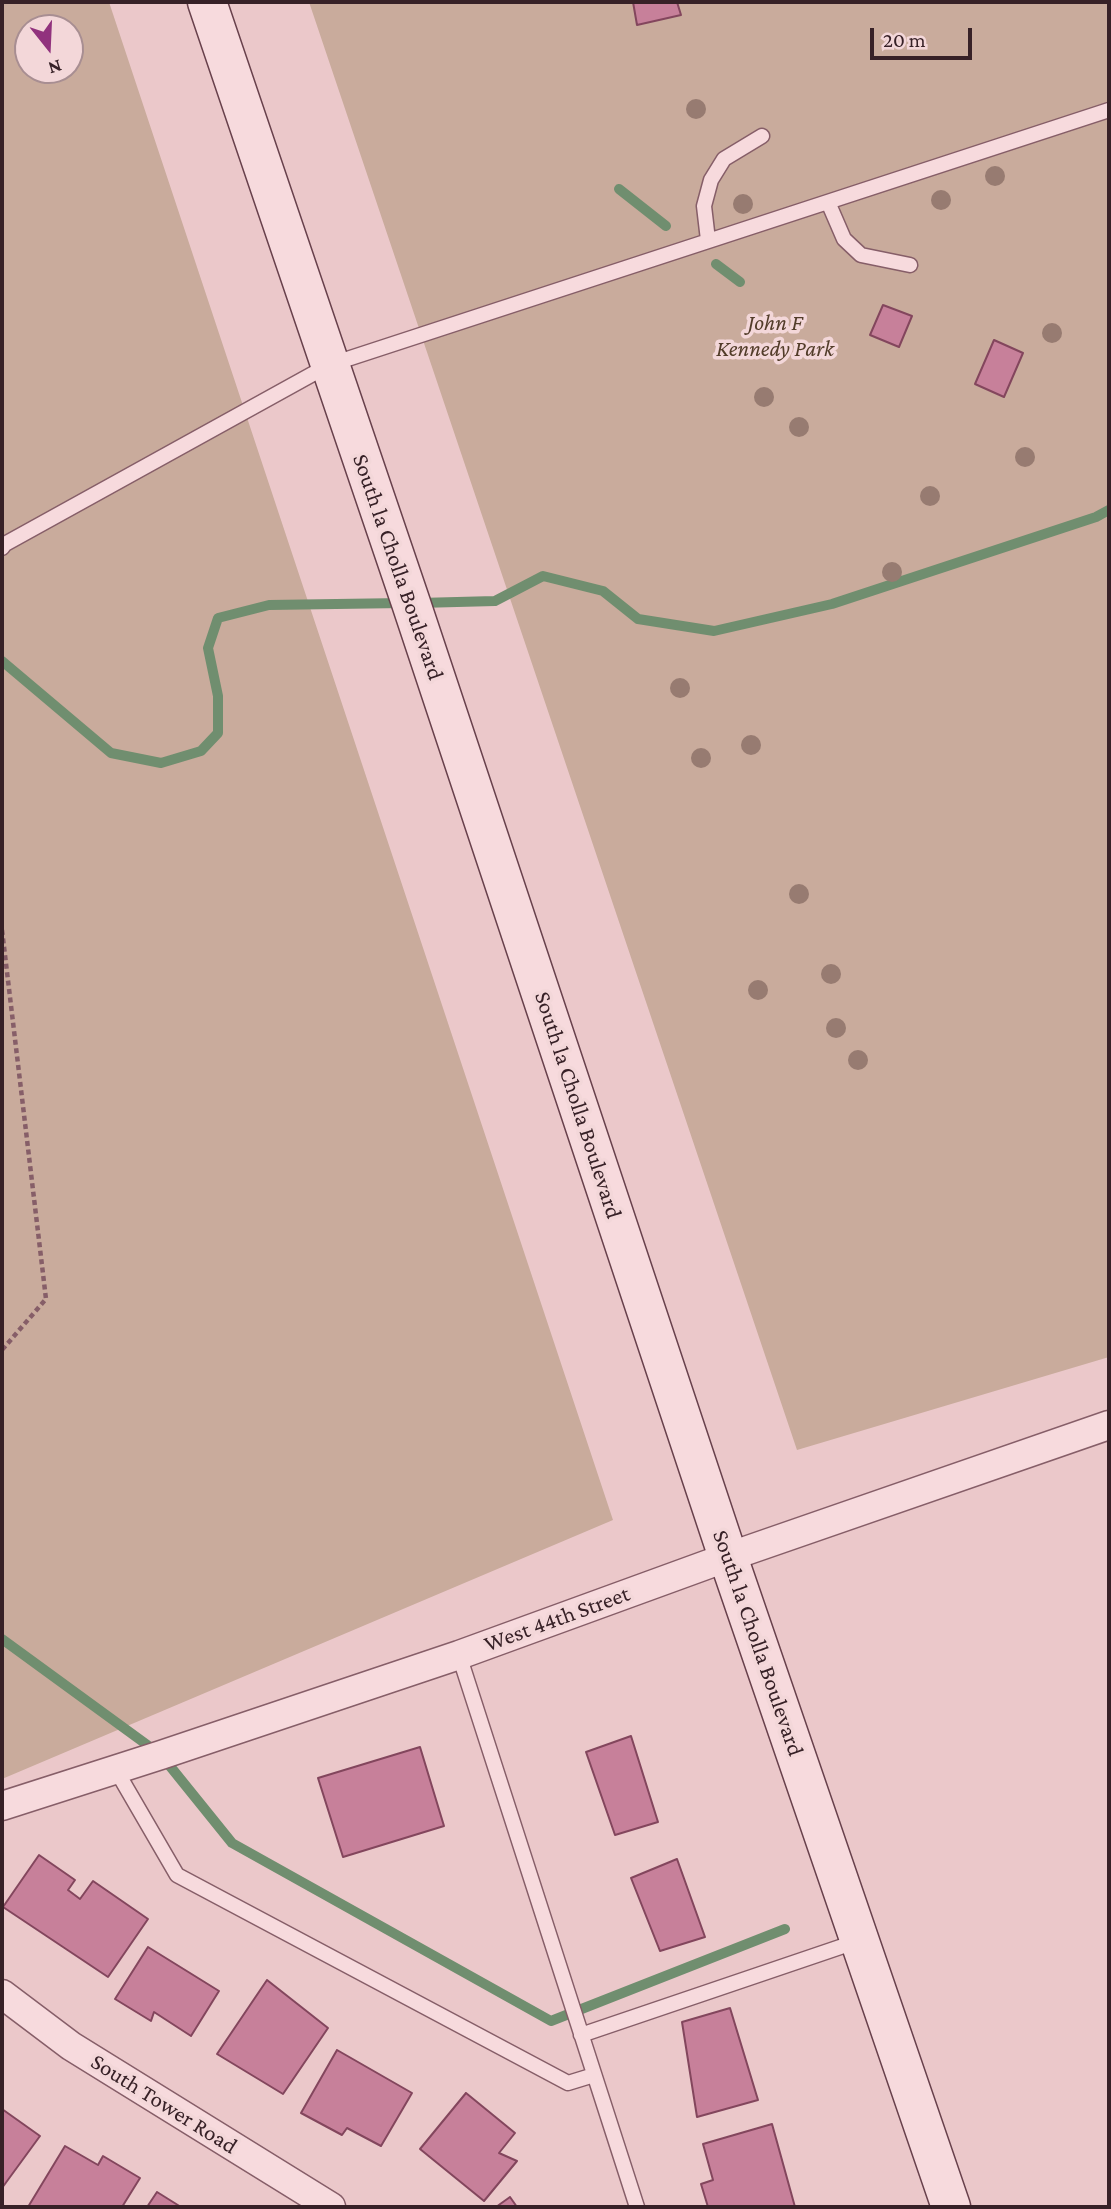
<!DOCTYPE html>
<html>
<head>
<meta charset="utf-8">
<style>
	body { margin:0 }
	#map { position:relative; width:1111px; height:2209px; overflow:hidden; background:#ebc8ca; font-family:"Crimson Pro",serif }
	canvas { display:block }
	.frame { position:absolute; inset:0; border:4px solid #372127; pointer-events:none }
	.north { position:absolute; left:14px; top:14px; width:70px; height:70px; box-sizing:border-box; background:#f3d7d9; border:2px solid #a88e92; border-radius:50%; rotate:162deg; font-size:19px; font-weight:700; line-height:28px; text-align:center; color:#372127 }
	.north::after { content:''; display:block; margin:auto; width:24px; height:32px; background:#91327d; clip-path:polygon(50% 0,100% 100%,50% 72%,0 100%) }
	.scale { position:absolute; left:870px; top:28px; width:102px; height:32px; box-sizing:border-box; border:4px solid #372127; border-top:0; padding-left:9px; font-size:21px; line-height:24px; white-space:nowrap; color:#372127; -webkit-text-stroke:5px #f3d7d9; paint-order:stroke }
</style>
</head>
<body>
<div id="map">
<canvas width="1111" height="2209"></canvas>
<div class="frame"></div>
<div class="north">N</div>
<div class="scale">20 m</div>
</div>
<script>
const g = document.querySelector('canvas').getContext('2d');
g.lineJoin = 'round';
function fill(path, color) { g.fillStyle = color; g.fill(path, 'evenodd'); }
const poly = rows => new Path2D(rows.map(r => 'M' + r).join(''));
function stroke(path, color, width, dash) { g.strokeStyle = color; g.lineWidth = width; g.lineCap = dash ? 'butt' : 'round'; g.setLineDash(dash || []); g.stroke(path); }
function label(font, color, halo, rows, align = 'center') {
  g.font = font + ' "Crimson Pro",serif'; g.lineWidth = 7; g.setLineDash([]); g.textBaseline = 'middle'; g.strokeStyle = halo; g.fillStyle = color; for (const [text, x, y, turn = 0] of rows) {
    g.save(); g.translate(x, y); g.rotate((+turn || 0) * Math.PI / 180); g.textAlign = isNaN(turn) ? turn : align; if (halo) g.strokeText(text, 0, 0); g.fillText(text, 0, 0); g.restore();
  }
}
fill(poly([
	[2,2,109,2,613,1520,2,1779],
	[28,28,70,28,70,70,28,70],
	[309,2,1109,2,1109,1357,797,1450]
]), '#c9ab9c');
stroke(poly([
	[619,189,666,226],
	[716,264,740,282],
	[419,603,495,601,543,576,603,591,638,619,714,631,832,604,1096,517,1109,510],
	[2,661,111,753,161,763,201,751,218,733,218,696,208,648,218,618,269,605,403,603],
	[2,1639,161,1755,232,1843,551,2021,785,1929]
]), '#708e6f', 10);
const building = poly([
	[633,2,677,2,681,15,637,25,633,2],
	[883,305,912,316,899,347,870,335,883,305],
	[994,340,1023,353,1004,397,975,384,994,340],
	[631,1736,658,1822,615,1835,586,1752,631,1736],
	[420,1747,444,1826,343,1857,318,1778,420,1747],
	[39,1855,75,1880,68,1890,80,1899,93,1881,148,1919,108,1977,3,1907,39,1855],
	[677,1859,705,1937,660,1951,631,1878,677,1859],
	[148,1947,219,1991,191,2036,154,2012,151,2021,115,1999,148,1947],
	[267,1980,328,2028,283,2094,217,2054,267,1980],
	[730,2008,758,2100,697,2117,682,2022,730,2008],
	[337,2050,412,2093,381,2146,347,2128,342,2135,301,2113,337,2050],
	[466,2093,515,2133,499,2153,517,2161,484,2201,420,2149,466,2093],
	[2,2109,40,2136,2,2188,2,2109],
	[772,2124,795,2207,708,2207,701,2184,713,2180,703,2144,772,2124],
	[65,2146,98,2165,103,2156,140,2178,122,2207,28,2207,65,2146],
	[157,2192,181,2207,147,2207,157,2192],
	[510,2197,517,2207,496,2207,510,2197]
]);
fill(building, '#c7809a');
stroke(building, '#83465d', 2);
const lane = poly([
	[828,202,844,239,861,255,910,265],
	[708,240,704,206,711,180,724,159,762,136],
	[2,548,5,544,329,365,1109,110],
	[459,1655,637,2207],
	[116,1770,177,1875,568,2083,594,2075],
	[581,2035,858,1941]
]);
const street = poly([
	[2,1806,161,1755,459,1655,728,1557,1109,1425],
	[2,1994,71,2046,331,2207]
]);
const secondary = poly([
	[207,2,411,603,728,1557,951,2207]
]);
stroke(lane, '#865e68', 17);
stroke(street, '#865e68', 31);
stroke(secondary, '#68414c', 41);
stroke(poly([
	[2,930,46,1299,2,1350]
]), '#865e68', 4.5, [5, 3.5]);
stroke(lane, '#f7dadd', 14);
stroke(street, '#f7dadd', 28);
stroke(secondary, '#f7dadd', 38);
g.fillStyle = '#977b71';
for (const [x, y] of [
	[696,109],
	[995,176],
	[941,200],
	[743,204],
	[1052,333],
	[764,397],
	[799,427],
	[1025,457],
	[930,496],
	[892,572],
	[680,688],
	[751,745],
	[701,758],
	[799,894],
	[831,974],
	[758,990],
	[836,1028],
	[858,1060]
]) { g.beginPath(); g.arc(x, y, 10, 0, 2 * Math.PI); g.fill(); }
label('italic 23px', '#523c29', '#f3d7d9', [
	["John F",775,323],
	["Kennedy Park",775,349]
]);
label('23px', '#372127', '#f3d7d9', [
	["South la Cholla Boulevard",398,567,71],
	["South la Cholla Boulevard",578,1105,72],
	["West 44th Street",557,1619,-20],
	["South la Cholla Boulevard",758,1643,71],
	["South Tower Road",164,2104,32]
]);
</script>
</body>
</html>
